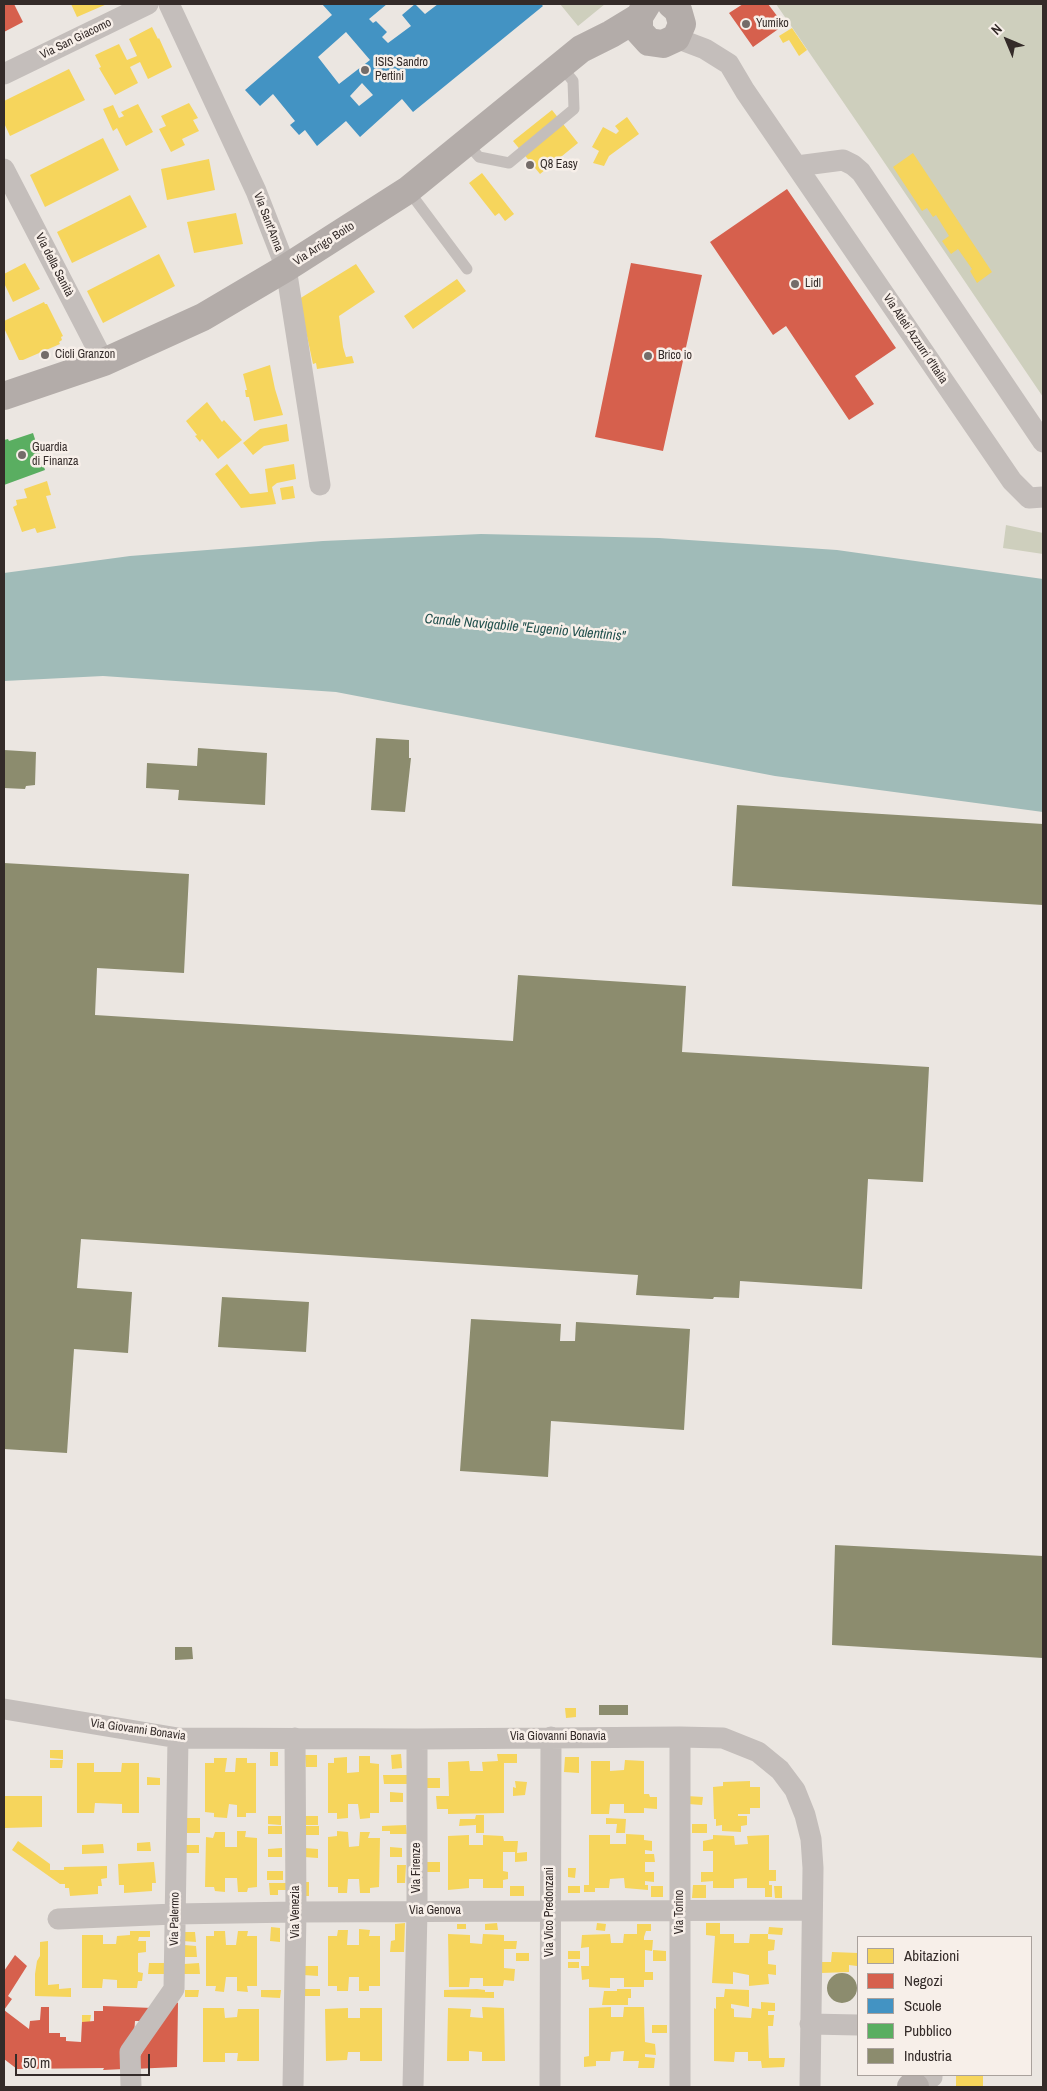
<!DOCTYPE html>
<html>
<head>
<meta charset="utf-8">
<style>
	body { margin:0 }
	#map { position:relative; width:1047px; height:2091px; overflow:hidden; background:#ebe6e1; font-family:"Archivo Narrow",sans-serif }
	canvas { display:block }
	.frame { position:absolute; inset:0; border:5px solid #342b29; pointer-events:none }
	.legend { position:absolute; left:857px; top:1936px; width:175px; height:140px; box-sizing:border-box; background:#f7efe9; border:1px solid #a9a19c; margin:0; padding:6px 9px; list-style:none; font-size:15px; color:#342b29 }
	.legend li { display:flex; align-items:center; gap:10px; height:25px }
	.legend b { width:25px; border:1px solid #a9a19c }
	.north { position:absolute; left:982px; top:15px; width:50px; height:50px; -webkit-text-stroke:4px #f7efe9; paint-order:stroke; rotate:315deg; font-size:14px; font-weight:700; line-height:20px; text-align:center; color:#342b29 }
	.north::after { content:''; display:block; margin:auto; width:18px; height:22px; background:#342b29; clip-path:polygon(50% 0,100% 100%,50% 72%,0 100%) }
	.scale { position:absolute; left:15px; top:2054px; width:135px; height:22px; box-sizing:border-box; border:2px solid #342b29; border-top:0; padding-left:6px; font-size:15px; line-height:18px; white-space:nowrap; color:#342b29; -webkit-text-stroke:4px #f7efe9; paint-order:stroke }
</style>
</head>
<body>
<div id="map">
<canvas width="1047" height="2091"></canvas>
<div class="frame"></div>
<ul class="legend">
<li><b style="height:14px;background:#f6d55c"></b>Abitazioni</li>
<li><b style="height:14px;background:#d6604d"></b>Negozi</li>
<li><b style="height:14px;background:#4393c3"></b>Scuole</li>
<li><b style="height:14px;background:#5aae61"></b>Pubblico</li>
<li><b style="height:14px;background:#8c8c6e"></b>Industria</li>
</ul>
<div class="north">N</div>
<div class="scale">50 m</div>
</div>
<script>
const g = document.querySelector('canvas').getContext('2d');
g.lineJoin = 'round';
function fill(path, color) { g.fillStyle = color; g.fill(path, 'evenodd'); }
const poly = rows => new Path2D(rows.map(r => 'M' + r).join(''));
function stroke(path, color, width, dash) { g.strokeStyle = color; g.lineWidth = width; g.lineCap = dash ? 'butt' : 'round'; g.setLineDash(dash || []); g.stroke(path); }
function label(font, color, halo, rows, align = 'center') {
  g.font = font + ' "Archivo Narrow",sans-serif'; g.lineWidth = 5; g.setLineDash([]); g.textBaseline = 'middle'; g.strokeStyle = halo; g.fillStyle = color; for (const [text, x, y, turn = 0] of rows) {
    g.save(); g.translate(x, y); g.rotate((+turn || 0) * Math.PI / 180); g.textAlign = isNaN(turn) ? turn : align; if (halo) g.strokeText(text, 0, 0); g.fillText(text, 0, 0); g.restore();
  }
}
fill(poly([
	[560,4,605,4,578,26],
	[776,4,1043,4,1043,397,863,131],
	[1006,525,1043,533,1043,554,1003,548]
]), '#cecfbd');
fill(poly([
	[481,534,659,538,837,550,1043,579,1043,812,775,776,336,692,103,676,4,681,4,573,130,556,323,541]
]), '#a0bbb8');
fill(poly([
	[71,4,107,4,77,17],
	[786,18,789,24,784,29,783,26,784,25,781,20],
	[152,27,158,39,159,38,172,67,148,79,140,62,130,67,138,83,115,95,99,68,101,67,95,55,119,44,127,60,137,56,129,39],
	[792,28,807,50,799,56,789,40,783,43,779,36],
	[69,69,85,100,10,136,4,123,4,101],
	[189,103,198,118,193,120,199,131,182,139,185,145,171,152,159,129,166,126,161,116],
	[138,104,153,132,126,146,117,128,113,131,103,109,113,105,119,118,124,116,121,112],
	[552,110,578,143,540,174,513,141],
	[627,117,639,134,609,156,604,166,593,163,599,151,592,147,603,127,616,134,619,131,615,126],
	[103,138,119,170,45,207,30,175],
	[913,153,992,272,977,283,970,271,972,269,958,249,951,254,942,241,949,236,936,215,933,217,927,208,922,211,893,167],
	[209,159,215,190,167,200,161,169],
	[482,173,514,214,505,221,499,213,495,216,469,183],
	[130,195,147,227,72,263,57,232],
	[236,213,243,244,194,253,187,222],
	[159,254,175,286,103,323,87,291],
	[25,263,40,289,13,302,4,283,4,274],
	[356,264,375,292,339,316,343,347,346,357,352,356,354,363,317,369,316,363,313,364,299,299],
	[457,279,466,291,413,329,404,316],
	[44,302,45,304,47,304,63,336,61,337,62,340,59,342,60,344,23,360,19,360,4,328,4,321],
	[270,365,275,389,283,415,254,421,249,397,246,397,245,390,247,390,243,374],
	[207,402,222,422,224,420,242,440,218,459,202,439,200,442,195,436,197,435,186,421],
	[287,424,289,441,264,446,253,455,243,443,260,429],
	[227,464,250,494,268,492,265,469,294,464,296,479,277,483,272,487,276,504,241,508,215,474],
	[47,481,51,495,46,496,56,528,37,533,35,528,22,532,13,507,17,505,16,500,27,498,24,489],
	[293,486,295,498,282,500,280,488],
	[565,1708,576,1708,576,1717,566,1718],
	[50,1750,63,1750,63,1759,50,1758],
	[270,1752,278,1752,278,1766,270,1766],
	[401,1754,402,1768,392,1769,391,1755],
	[497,1754,517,1754,517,1763,504,1763,504,1813,448,1814,448,1809,437,1809,436,1796,449,1796,448,1762,469,1761,470,1771,483,1771,482,1762,498,1761],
	[305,1755,317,1755,317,1767,306,1767],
	[359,1756,370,1756,370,1763,379,1764,379,1813,370,1813,370,1818,360,1819,358,1804,348,1804,348,1818,337,1819,337,1813,328,1813,328,1763,334,1763,334,1758,347,1757,347,1773,359,1772],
	[565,1757,579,1757,579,1773,564,1772],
	[214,1758,227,1758,225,1772,235,1772,236,1758,247,1758,247,1763,256,1763,256,1813,246,1813,246,1817,237,1817,237,1805,229,1804,227,1818,214,1817,214,1813,205,1812,205,1763,214,1763],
	[50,1760,63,1760,62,1768,50,1768],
	[625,1760,644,1761,644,1794,649,1794,650,1797,657,1797,657,1809,644,1808,644,1813,624,1813,624,1804,610,1804,609,1814,591,1814,591,1761,610,1761,610,1771,624,1770],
	[77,1763,94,1763,94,1772,121,1772,122,1763,139,1763,139,1813,122,1813,122,1804,95,1803,94,1813,77,1813],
	[383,1775,407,1775,407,1784,384,1784],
	[147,1777,160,1778,160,1785,147,1785],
	[426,1778,440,1778,440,1788,427,1788],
	[515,1781,527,1782,525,1795,513,1796,513,1787,516,1788],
	[750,1781,750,1787,760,1787,760,1808,750,1808,750,1814,738,1814,738,1816,747,1816,747,1825,741,1826,741,1832,722,1831,722,1825,716,1826,716,1819,714,1819,713,1787,723,1786,723,1782],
	[390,1792,403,1793,403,1802,390,1802],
	[4,1796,42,1796,42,1827,4,1828],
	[687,1796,703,1797,702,1805,688,1804],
	[476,1815,484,1815,484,1833,476,1833,476,1825,459,1826,460,1819,475,1819],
	[268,1816,281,1816,281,1825,268,1824],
	[305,1816,318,1816,318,1825,305,1825],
	[185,1818,200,1818,200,1833,185,1833],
	[606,1818,626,1819,625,1833,616,1833,617,1824,606,1824],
	[692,1824,707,1824,707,1833,692,1833],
	[406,1825,407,1834,390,1834,390,1831,382,1831,382,1826],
	[268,1826,282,1826,282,1834,268,1834],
	[304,1826,319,1826,319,1835,304,1835],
	[237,1831,246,1831,245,1837,257,1838,257,1887,248,1888,247,1892,238,1892,237,1878,225,1878,225,1892,215,1891,214,1887,205,1887,206,1837,213,1838,215,1832,225,1832,225,1847,237,1847],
	[337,1831,348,1832,349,1847,359,1846,360,1832,370,1832,368,1838,380,1838,379,1887,370,1888,370,1893,360,1893,359,1879,348,1879,347,1893,338,1893,338,1887,328,1887,328,1837,337,1836],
	[626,1834,644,1835,644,1840,652,1841,652,1851,645,1850,645,1854,654,1854,655,1862,645,1862,645,1872,654,1872,654,1882,645,1881,645,1885,648,1885,648,1890,625,1888,624,1878,610,1879,609,1888,595,1888,595,1892,584,1892,584,1885,589,1885,589,1835,610,1835,610,1844,626,1844],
	[469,1835,469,1845,483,1845,483,1835,503,1836,504,1841,518,1841,517,1853,527,1852,527,1861,515,1862,515,1852,503,1852,503,1871,508,1872,508,1879,503,1880,503,1888,483,1888,483,1879,469,1879,469,1888,448,1890,448,1836],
	[713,1835,734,1836,735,1845,748,1844,747,1836,769,1835,769,1870,776,1870,776,1881,769,1881,769,1885,772,1885,772,1897,765,1897,765,1888,747,1888,747,1878,734,1879,734,1888,713,1888,713,1881,701,1882,701,1872,713,1872,713,1851,703,1851,703,1841,713,1839],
	[18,1841,50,1864,50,1870,64,1870,64,1867,107,1866,107,1878,101,1879,102,1886,98,1886,98,1894,70,1896,69,1888,65,1888,65,1884,60,1884,12,1850],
	[150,1842,151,1851,137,1851,137,1843],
	[103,1844,104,1853,82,1854,82,1845],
	[186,1845,199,1845,199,1853,186,1853],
	[390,1847,402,1848,402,1857,390,1857],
	[282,1848,282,1857,268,1857,268,1849],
	[304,1848,318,1849,318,1858,304,1857],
	[154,1862,156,1883,152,1883,152,1891,124,1893,124,1885,119,1885,118,1864],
	[425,1862,440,1862,440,1872,425,1872],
	[397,1865,406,1865,405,1883,397,1883],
	[568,1868,576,1868,575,1878,568,1877],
	[267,1871,283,1871,283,1880,267,1880],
	[301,1882,309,1882,309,1896,301,1896],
	[269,1883,286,1883,286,1890,278,1890,278,1895,270,1895],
	[693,1885,706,1885,706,1898,692,1898],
	[510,1886,524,1886,524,1896,510,1896],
	[568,1886,580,1886,580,1893,568,1893],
	[651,1886,663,1886,663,1897,651,1897],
	[774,1886,782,1886,782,1898,775,1898],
	[405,1923,404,1952,390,1952,391,1941,395,1940,395,1924],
	[497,1923,498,1930,485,1930,485,1924],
	[597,1923,606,1924,605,1931,596,1930],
	[706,1923,720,1923,720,1934,734,1934,734,1943,749,1943,750,1934,768,1934,768,1939,775,1940,774,1950,768,1951,768,1964,776,1965,776,1975,768,1974,769,1984,749,1986,749,1975,733,1972,733,1984,712,1983,715,1936,706,1935],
	[457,1924,466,1924,466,1929,457,1929],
	[637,1924,651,1924,651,1931,646,1931,644,1937,644,1940,653,1940,652,1951,645,1950,645,1972,653,1972,653,1980,644,1980,644,1987,624,1987,624,1978,610,1978,610,1988,589,1987,589,1979,582,1980,581,1966,589,1966,589,1947,581,1948,582,1935,610,1934,611,1943,623,1943,624,1934,637,1934],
	[271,1927,280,1928,280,1942,270,1941],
	[769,1927,783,1928,782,1935,768,1934],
	[359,1929,370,1930,369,1936,380,1936,380,1986,369,1986,369,1991,359,1991,359,1977,349,1977,348,1991,337,1991,337,1986,328,1986,328,1936,337,1936,338,1930,348,1930,347,1945,359,1945],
	[130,1931,150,1931,150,1937,139,1937,138,1941,146,1941,146,1952,138,1953,138,1972,143,1973,142,1981,138,1981,137,1988,117,1988,117,1980,103,1979,102,1988,82,1988,82,1935,103,1935,103,1944,116,1944,117,1936,130,1935],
	[214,1931,225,1931,226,1945,236,1945,238,1931,248,1931,247,1936,257,1936,257,1986,247,1986,248,1992,237,1991,237,1977,226,1977,224,1992,215,1991,216,1986,206,1986,206,1936,214,1936],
	[183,1932,195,1932,196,1942,183,1941],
	[448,1934,470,1935,470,1943,482,1944,483,1934,504,1935,504,1941,517,1941,516,1949,504,1949,504,1968,515,1969,514,1981,504,1980,503,1986,483,1986,483,1978,470,1978,469,1987,449,1987],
	[48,1941,48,1985,59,1984,59,1989,71,1988,71,1997,35,1996,35,1974,37,1961,40,1956,40,1942],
	[184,1945,196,1946,197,1957,183,1957],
	[653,1950,666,1951,666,1961,653,1961],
	[568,1951,580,1951,580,1959,568,1959],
	[832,1952,858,1953,857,1966,849,1965,849,1972,821,1973,821,1962,831,1962],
	[516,1953,529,1953,529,1961,516,1961],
	[568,1962,579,1962,579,1968,568,1968],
	[149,1963,165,1963,165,1974,148,1974],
	[199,1963,200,1974,184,1974,184,1964],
	[303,1966,318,1966,318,1976,303,1975],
	[305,1989,320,1989,320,1996,305,1996],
	[477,1989,485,1990,485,1992,494,1992,494,1998,444,1997,444,1990],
	[617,1989,631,1989,631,1998,628,1998,628,2005,602,2005,604,1991,617,1991],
	[725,1989,749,1990,749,2007,731,2004,731,2008,734,2009,734,2017,751,2018,752,2008,761,2009,761,2002,775,2003,775,2011,768,2011,768,2015,774,2015,773,2026,768,2026,769,2058,785,2058,784,2067,762,2068,761,2061,748,2061,748,2052,735,2052,734,2062,714,2061,714,2008,716,2009,716,1997,724,1997],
	[185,1990,199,1990,198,1997,185,1997],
	[261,1990,281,1990,280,1998,261,1997],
	[482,2007,504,2008,505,2061,482,2061,482,2052,469,2051,469,2061,447,2061,448,2008,471,2009,470,2017,483,2018],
	[611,2007,611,2017,623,2017,624,2007,644,2007,645,2042,655,2044,656,2055,645,2054,645,2057,655,2058,654,2068,638,2068,639,2061,623,2061,624,2051,611,2052,610,2061,596,2061,596,2066,584,2067,584,2057,589,2056,589,2008],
	[203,2008,224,2008,225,2018,237,2017,238,2009,259,2009,259,2061,237,2061,238,2053,225,2053,225,2062,203,2062],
	[348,2008,348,2018,360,2018,360,2008,382,2008,382,2061,360,2061,360,2052,348,2052,347,2060,326,2061,325,2009],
	[82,2015,91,2015,90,2022,82,2022],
	[652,2025,667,2025,667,2033,652,2033],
	[956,2075,983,2075,983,2087,956,2086]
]), '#f6d55c');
fill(poly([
	[4,4,14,4,23,22,4,32],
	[743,4,768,4,784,25,753,47,729,13],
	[787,189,896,348,855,376,874,404,849,420,786,326,773,335,710,242],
	[631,263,702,275,663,451,595,437],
	[15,1955,27,1966,8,1996,12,1999,4,2010,29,2029,30,2021,40,2020,41,2007,49,2007,49,2033,60,2033,60,2037,66,2037,66,2041,81,2042,82,2022,94,2021,94,2011,103,2011,103,2006,152,2008,143,2021,135,2021,134,2035,124,2069,103,2070,104,2068,17,2069,4,2059,4,1971],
	[172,1999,178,2003,177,2067,133,2069]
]), '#d6604d');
fill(poly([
	[322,4,387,4,369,19,373,23,376,21,387,32,382,37,388,43,411,26,402,15,415,4,425,14,438,4,541,4,543,6,413,112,402,99,360,137,346,121,317,146,305,130,299,135,290,125,295,121,273,94,260,106,245,90,332,15],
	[346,32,370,60,339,84,318,57],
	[362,83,373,95,359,106,350,96]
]), '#4393c3');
fill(poly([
	[33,433,45,470,4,485,4,440,8,439,9,441]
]), '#5aae61');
fill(poly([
	[376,738,409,740,409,758,411,758,405,812,371,810],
	[198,748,267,753,265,805,178,800,179,790,146,788,147,763,197,766],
	[4,750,36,752,35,785,26,786,25,789,4,788],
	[737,805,1043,824,1043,905,732,886],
	[4,863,189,874,184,973,97,968,95,1015,513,1041,518,975,686,986,682,1052,929,1067,923,1182,868,1179,862,1289,740,1281,739,1298,714,1297,713,1299,711,1299,636,1295,638,1275,81,1239,77,1288,132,1292,128,1353,74,1349,67,1453,4,1449],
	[222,1297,309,1302,306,1352,218,1347],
	[471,1319,561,1324,560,1341,575,1341,576,1322,690,1329,684,1430,551,1421,548,1477,460,1471],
	[835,1545,1043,1556,1043,1658,832,1645],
	[175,1647,192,1647,193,1659,175,1660],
	[599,1705,628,1705,628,1715,599,1715],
	'827 1988a15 15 0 1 1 30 0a15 15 0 1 1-30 0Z'
]), '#8c8c6e');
stroke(poly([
	[466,142,479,157,509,163,574,109,573,81,561,66],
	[408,190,467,269]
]), '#c4bebb', 11);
stroke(poly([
	[169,4,256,191,286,268,320,485],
	[676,38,705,49,729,64,745,91,1012,481,1029,498,1043,497],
	[4,74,148,4],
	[797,166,843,160,853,165,861,172,1043,442],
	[4,169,104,362],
	[4,1709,178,1738,417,1739,680,1737,723,1738,758,1752,780,1770,795,1790,805,1815,811,1839,813,1868,810,2087],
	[58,1919,174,1914,296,1912,812,1910],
	[810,2024,858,2025],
	[131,2087,130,2052,174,1989,178,1738],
	[293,2087,296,1912,295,1738],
	[413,2087,417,1911,417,1739],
	[550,2087,551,1737],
	[680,2087,680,1737],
	[915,2087,932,2077,932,2075]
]), '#c4bebb', 21);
stroke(poly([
	[911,2087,915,2087]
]), '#b5aeab', 28);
stroke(poly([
	[647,4,639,17,639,31,649,42,663,44,676,38,682,24,678,10,671,4],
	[4,396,104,362,203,317,286,268,408,190,581,49,611,34,639,17]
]), '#b3aca9', 28);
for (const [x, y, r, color] of [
	[746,24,5,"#746c69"],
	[365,70,5,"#746c69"],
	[530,165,5,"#746c69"],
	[795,284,5,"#746c69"],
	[45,355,5,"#746c69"],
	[648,356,5,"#746c69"],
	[22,455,5,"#746c69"]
]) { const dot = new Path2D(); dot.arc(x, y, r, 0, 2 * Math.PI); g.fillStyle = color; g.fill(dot); stroke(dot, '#f7efe9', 2); }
label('12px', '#342b29', '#f7efe9', [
	["Yumiko",756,24],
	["ISIS Sandro",375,63],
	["Pertini",375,77],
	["Q8 Easy",540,165],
	["Lidl",805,284],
	["Cicli Granzon",55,355],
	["Brico io",658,356],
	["Guardia",32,448],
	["di Finanza",32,462]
], 'left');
label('12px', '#342b29', '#f7efe9', [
	["Via San Giacomo",76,39,-26],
	["Via Sant'Anna",268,222,69],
	["Via Arrigo Boito",324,244,-33],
	["Via della Sanità",54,265,63],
	["Via Atleti Azzurri d'Italia",915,339,56],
	["Via Giovanni Bonavia",138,1730,8],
	["Via Giovanni Bonavia",558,1737],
	["Via Firenze",417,1868,-90],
	["Via Genova",435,1911],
	["Via Venezia",296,1912,-90],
	["Via Vico Predonzani",550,1912,-90],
	["Via Torino",680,1912,-90],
	["Via Palermo",175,1919,-89]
]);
label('italic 14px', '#23514e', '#f7efe9', [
	["Canale Navigabile \"Eugenio Valentinis\"",525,628,5]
]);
</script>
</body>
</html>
